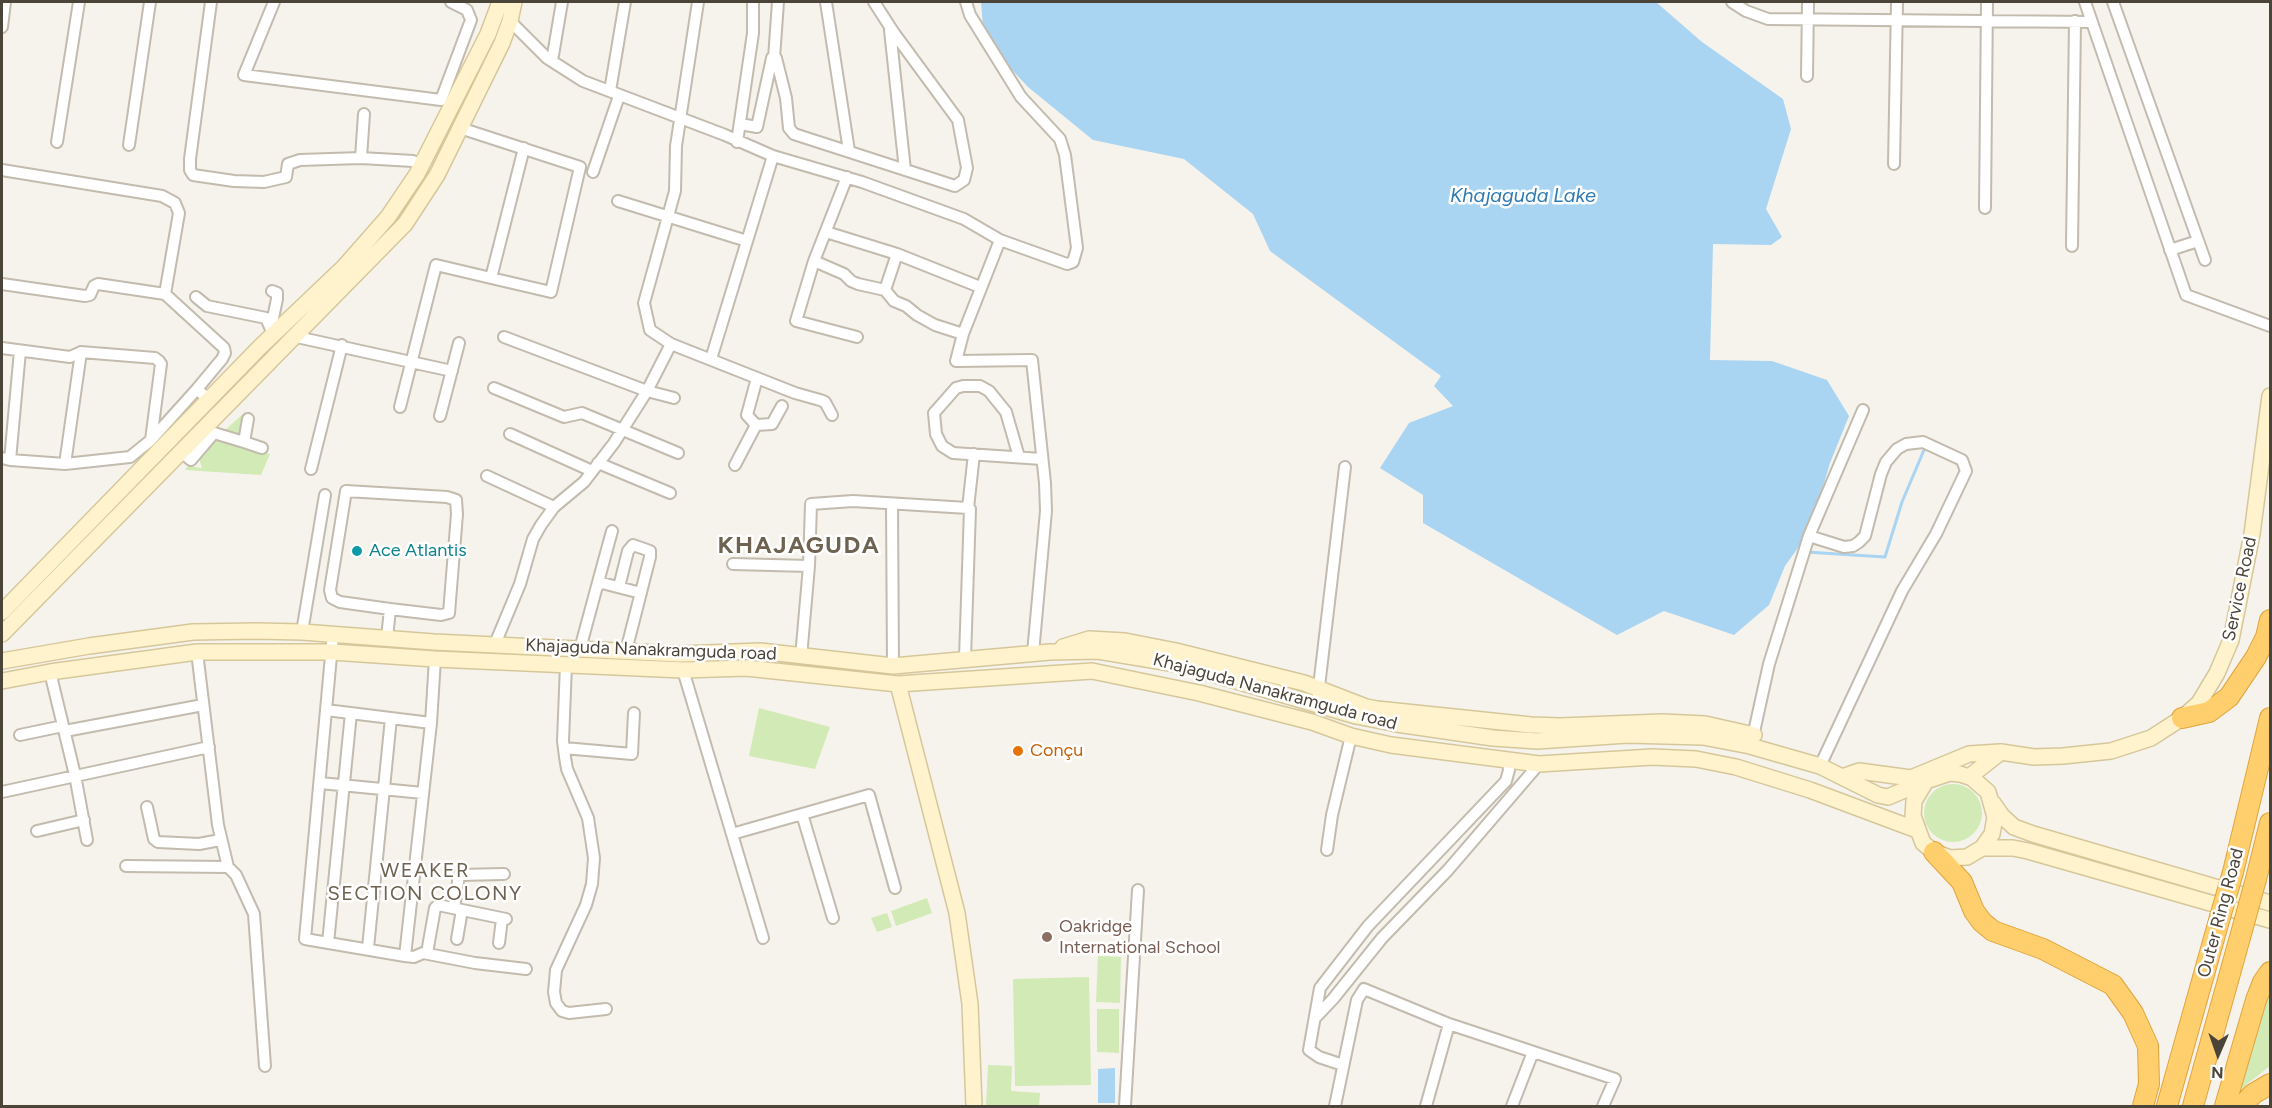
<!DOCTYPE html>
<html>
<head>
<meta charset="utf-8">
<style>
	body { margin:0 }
	#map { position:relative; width:2272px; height:1108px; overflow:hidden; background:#f6f3ec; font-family:Figtree,sans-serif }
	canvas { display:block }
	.frame { position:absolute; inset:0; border:3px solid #4b4439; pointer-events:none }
	.north { position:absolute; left:2188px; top:1024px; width:60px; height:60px; -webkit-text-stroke:4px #fff; paint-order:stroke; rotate:182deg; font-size:16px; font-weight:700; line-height:24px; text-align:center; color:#4b4439 }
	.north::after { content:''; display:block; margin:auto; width:21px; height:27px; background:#4b4439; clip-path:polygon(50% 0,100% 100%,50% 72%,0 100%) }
</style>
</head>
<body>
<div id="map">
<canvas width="2272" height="1108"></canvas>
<div class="frame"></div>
<div class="north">N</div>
</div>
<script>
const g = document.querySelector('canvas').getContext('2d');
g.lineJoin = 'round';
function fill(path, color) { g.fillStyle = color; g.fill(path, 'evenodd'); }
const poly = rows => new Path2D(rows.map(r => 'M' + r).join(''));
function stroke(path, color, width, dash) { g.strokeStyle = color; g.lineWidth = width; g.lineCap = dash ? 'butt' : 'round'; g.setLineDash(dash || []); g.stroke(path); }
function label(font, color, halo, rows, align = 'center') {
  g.font = font + ' Figtree,sans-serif'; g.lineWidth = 5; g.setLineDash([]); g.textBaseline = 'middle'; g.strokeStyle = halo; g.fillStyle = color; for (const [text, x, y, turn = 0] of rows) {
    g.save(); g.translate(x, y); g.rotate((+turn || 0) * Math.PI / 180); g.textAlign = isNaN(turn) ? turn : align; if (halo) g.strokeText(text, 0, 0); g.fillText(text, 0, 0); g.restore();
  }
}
fill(poly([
	[245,412,246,446,270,454,261,475,185,470,188,466,202,468,198,455],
	[759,708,830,727,815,769,749,756],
	'1924 813a29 29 0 1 1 58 0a29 29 0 1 1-58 0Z',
	[927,898,932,913,896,926,891,911],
	[887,913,892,927,877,932,871,918],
	[1098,956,1121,957,1120,1003,1096,1002],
	[1089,977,1091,1085,1015,1086,1013,979],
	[2270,982,2270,1066,2247,1084,2234,1106],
	[1097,1009,1119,1009,1119,1053,1097,1052],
	[988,1065,1012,1066,1011,1091,1040,1093,1039,1106,986,1105]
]), '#d2eab5');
fill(poly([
	[981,2,1656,2,1702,42,1783,99,1791,129,1766,209,1782,237,1771,245,1713,244,1710,360,1772,361,1827,380,1849,416,1830,463,1810,531,1785,566,1769,605,1734,635,1664,611,1617,635,1423,523,1423,495,1380,468,1409,423,1453,406,1434,386,1441,376,1270,251,1253,214,1184,159,1093,140,1028,87,984,40],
	[1115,1068,1115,1103,1098,1103,1098,1069]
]), '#a9d4f2');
stroke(poly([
	[1806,552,1885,557,1902,502,1924,450]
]), '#a9d4f2', 3);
const street = poly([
	[211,2,190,159,190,170,193,175,234,181,264,182,286,177,288,164,300,160,361,158,413,161,421,165],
	[274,2,244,75,441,100,471,20,467,10,451,2],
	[698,2,676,146,675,191,644,303,650,330,671,344,795,393,820,400,825,402,832,415],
	[826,2,849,151],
	[1732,2,1746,11,1768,19,2092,22],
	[2085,2,2186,295,2270,326],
	[2113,2,2205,260],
	[510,21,547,58,583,81,725,135,773,156,862,182,964,219,1000,240,1067,264,1073,262,1077,248,1065,155,1060,139,1021,97,970,15,966,2],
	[2,27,5,2],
	[890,30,905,170],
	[774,58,778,2],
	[552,61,562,2],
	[1807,76,1808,2],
	[610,91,625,2],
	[740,124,757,127,772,58,776,58,786,98,789,128,794,134,955,186,964,180,967,168,958,120,894,33,874,2],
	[460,128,580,167,551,292,491,278],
	[57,142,79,2],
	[737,142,753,33,753,2],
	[129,145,150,2],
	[361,158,364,114],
	[1894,164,1897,2],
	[2,170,162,196,175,203,179,213,165,294,224,348,225,353,222,359,197,389,209,400],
	[593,172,619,96],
	[847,177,814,261,796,321,857,337],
	[618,201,747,241],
	[1985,208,1987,2],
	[826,232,897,254],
	[1000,240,963,334,956,361,1032,360,1045,483,1046,511,1033,653],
	[2072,246,2075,21],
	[2170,250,2198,241],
	[814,261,844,274,851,281,858,284,885,290,894,301,906,306,917,315,935,325,963,334],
	[2,284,85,296,90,295,94,286,98,284,165,294],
	[885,290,897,254,980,287],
	[272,291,277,293,277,299,273,318],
	[196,297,207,306,266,318,273,334],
	[297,337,452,371],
	[504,337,647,391,674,398],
	[2,348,70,357,81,352,155,358,159,361,161,364,151,440],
	[711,359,773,156],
	[494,388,564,417,582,413,678,453],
	[400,407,436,265,491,278,524,148],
	[440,416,459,343],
	[756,425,747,415,757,378],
	[510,434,592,471],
	[244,442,262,448],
	[181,452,191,460,214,433,244,442,248,419],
	[1019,457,1006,412,989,391,980,386,963,386,956,388,934,413,936,434,942,446,953,453,1042,459],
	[2,458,10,460,65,464,130,457,151,440,197,389],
	[10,460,20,351],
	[598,463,670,493],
	[65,464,81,352],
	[735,465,756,425,772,424,782,406],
	[311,469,342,345],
	[487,476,554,507],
	[892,504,893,666],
	[733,564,809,566],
	[597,586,612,531],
	[619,587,628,551,633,545,650,551,650,557,626,651],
	[302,632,325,495],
	[333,634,305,939,405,956,431,723,435,659],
	[387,638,390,609,340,602,332,598,330,590,346,491,447,497,456,500,457,514,449,613,441,615,390,609],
	[495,644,520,584,533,539,541,525,554,507,584,482,614,443,647,391,671,344],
	[580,649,597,586,602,583,641,593],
	[801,657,809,566,811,504,853,501,968,508],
	[965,658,970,509,968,508,974,454],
	[566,665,563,741,565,757,567,769,588,818,594,858,592,884,586,905,556,970,554,992,556,1003,562,1011,569,1013,606,1009],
	[683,670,763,938],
	[50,672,75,775,87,840],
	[1318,695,1345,467],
	[326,710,431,723],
	[65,731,203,705],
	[20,735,63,726],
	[1752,741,1769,664,1809,536],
	[564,748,632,754,634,713],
	[1820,766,1902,591,1936,534,1966,471,1962,460,1923,442,1906,444,1897,449,1886,462,1881,474,1865,536,1859,542,1853,546,1844,547,1809,536,1863,410],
	[320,783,423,793],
	[2,792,209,747],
	[147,807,154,839,158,842,199,844,220,840],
	[802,814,833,918],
	[37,831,84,820],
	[732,834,869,795,895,888],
	[1327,850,1332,815,1351,736],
	[126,866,228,867,218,825,197,652],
	[228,867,236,875,254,914,265,1066],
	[454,908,459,875,504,874],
	[457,939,462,910],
	[328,943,351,713],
	[499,943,502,919],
	[368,948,391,718],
	[427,953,435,908,438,905,506,919],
	[405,956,414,957,423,953,475,963,526,969],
	[1315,1018,1333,999,1382,938,1448,870,1539,764],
	[1449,1024,1615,1079,1603,1106],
	[1309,1050,1320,988,1368,926,1506,781,1509,770,1508,760],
	[1309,1050,1319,1057,1343,1065],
	[1125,1106,1138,890],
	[1335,1106,1357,1000,1364,989,1449,1024,1426,1106],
	[1512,1106,1533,1052]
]);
const secondary = poly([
	[2,612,260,347,344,267,388,217,417,174,488,34,500,2],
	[2,634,405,224,437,175,502,43,510,21,514,2],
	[1063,647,1089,639,1125,641,1176,651,1304,683,1366,707,1377,709,1531,725,1560,726,1662,722,1705,724,1754,735],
	[2,661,89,646,193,632,256,631,302,632,434,642,680,654,760,651,893,666,1050,652,1098,651,1182,665,1356,716,1397,724,1493,738,1537,741,1627,735,1703,737,1750,746,1820,766,1878,795,1888,797,1926,781],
	[2,681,50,672,197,652,332,652,435,659,683,670,746,668,898,684,1092,671,1199,693,1312,722,1351,736,1391,745,1539,764,1652,757,1696,759,1736,767,1810,790,1917,830],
	[898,684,957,913,970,1004,974,1106],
	[1842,777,1859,771,1911,778,1969,754,2000,752],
	[1969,777,2001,752,2034,757,2063,756,2111,751,2151,738,2182,718,2199,703,2217,673,2231,640,2252,534,2270,396],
	[1993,803,2002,816,2014,827,2033,834,2270,903],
	[1982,848,1992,834,1995,817,1988,792,1972,778,1960,774,1950,773,1926,781,1914,801,1913,816,1923,843,1934,852,1950,858,1967,857,1982,848,2013,848,2028,851,2270,920]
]);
const highway = poly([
	[2182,718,2209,712,2229,697,2256,657,2266,637,2270,620],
	[1934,852,1962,882,1974,911,1982,922,1993,931,2043,949,2113,985,2133,1013,2148,1046,2149,1084,2143,1106],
	[2233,872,2270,718],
	[2256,879,2270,823],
	[2167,1106,2220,917],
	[2193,1106,2244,923],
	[2225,1106,2256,1000,2263,982,2270,972],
	[2242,1106,2253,1094,2270,1084]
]);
stroke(street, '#c2bbae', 14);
stroke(secondary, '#d6c79b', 18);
stroke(highway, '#e0a43c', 22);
stroke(street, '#fff', 10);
stroke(secondary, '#fff3cd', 15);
stroke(highway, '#ffcf6e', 20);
const highwayBridge = poly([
	[2220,917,2233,872],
	[2244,923,2256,879]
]);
stroke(highwayBridge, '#e0a43c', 22, []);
stroke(highwayBridge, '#ffcf6e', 20);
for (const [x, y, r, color] of [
	[357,551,6,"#0f9aa8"],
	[1018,751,6,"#e8710a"],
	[1047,937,6,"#8d6e63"]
]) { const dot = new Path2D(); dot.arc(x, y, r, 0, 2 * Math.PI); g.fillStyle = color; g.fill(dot); stroke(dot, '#fff', 2); }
label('18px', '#0d838f', '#fff', [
	["Ace Atlantis",369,551]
], 'left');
label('18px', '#4b4439', '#fff', [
	["Service Road",2240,589,-78],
	["Khajaguda Nanakramguda road",651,650,2],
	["Khajaguda Nanakramguda road",1275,692,15],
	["Outer Ring Road",2221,913,-75]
]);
label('18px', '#c56008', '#fff', [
	["Conçu",1030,751]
], 'left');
label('18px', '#785e54', '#fff', [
	["Oakridge",1059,927],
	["International School",1059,948]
], 'left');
label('italic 20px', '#2e7ab2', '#fff', [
	["Khajaguda Lake",1523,196]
]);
g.letterSpacing = '1.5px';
label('20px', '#6e6250', '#fff', [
	["WEAKER",425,871],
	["SECTION COLONY",425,894]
]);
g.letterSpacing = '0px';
g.letterSpacing = '1.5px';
label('bold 24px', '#6e6250', '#fff', [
	["KHAJAGUDA",799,546]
]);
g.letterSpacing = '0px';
</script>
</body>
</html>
